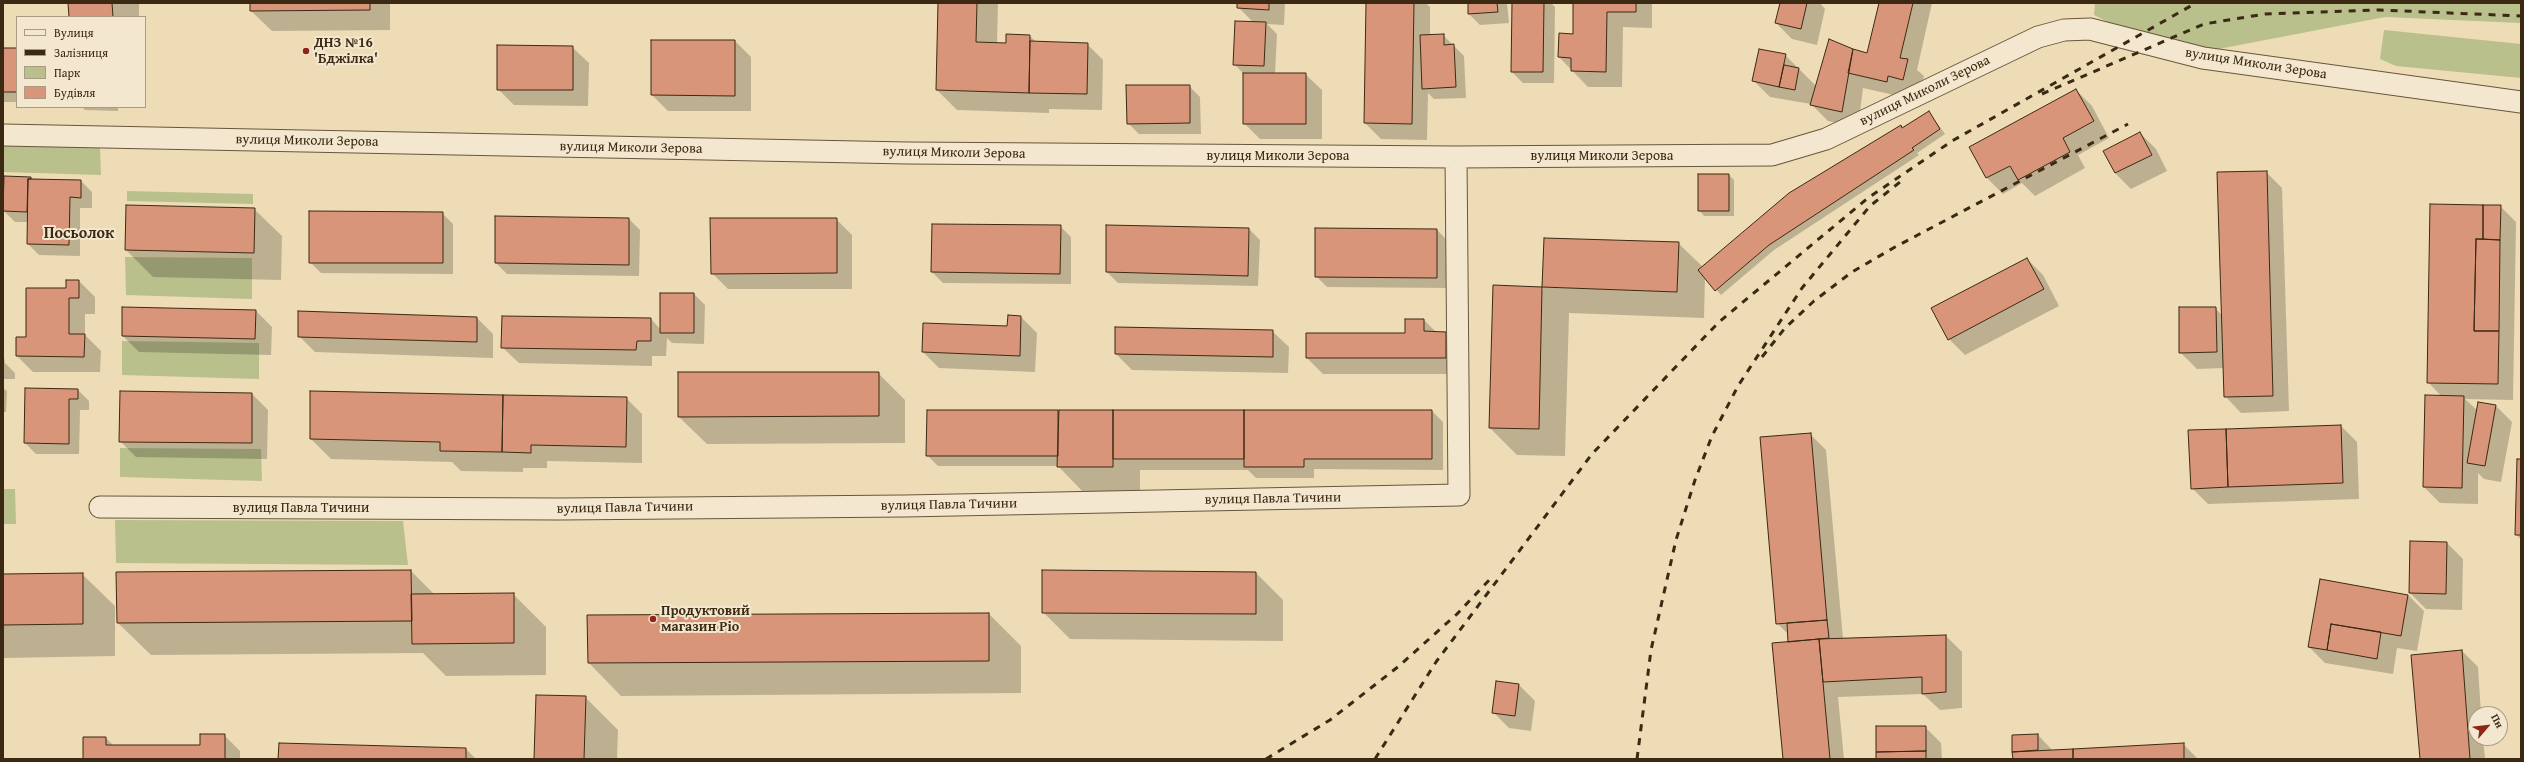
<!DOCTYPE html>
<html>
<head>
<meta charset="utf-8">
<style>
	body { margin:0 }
	#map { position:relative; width:2524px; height:762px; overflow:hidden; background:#eddcb5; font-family:"Gentium Book Plus",serif }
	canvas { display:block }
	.frame { position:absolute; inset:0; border:4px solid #3c2913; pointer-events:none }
	.legend { position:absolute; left:16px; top:16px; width:130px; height:92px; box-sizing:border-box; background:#f3e8cf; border:1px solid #aa9c84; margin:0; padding:5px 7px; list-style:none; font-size:12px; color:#3c2913 }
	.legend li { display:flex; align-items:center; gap:8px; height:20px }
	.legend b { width:20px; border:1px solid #aa9c84 }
	.north { position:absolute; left:2468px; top:706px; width:40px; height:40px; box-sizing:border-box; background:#f3e8cf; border:1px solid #aa9c84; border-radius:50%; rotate:62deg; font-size:11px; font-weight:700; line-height:16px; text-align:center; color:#3c2913 }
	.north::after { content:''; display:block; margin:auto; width:14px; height:18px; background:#8f2418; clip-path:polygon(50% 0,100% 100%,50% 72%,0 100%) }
</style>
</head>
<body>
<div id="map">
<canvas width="2524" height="762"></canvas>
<div class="frame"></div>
<ul class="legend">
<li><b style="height:5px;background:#f3e8cf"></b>Вулиця</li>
<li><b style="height:5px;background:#3c2913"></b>Залізниця</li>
<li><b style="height:11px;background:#b9c08c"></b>Парк</li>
<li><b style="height:11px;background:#d99579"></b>Будівля</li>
</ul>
<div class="north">Пн</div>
</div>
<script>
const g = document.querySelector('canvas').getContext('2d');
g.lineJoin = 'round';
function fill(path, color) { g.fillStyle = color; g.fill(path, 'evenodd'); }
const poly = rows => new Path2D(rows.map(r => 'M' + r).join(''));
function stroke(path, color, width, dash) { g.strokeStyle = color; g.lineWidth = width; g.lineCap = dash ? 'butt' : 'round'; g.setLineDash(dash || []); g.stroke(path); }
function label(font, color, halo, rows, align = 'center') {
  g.font = font + ' "Gentium Book Plus",serif'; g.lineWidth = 4; g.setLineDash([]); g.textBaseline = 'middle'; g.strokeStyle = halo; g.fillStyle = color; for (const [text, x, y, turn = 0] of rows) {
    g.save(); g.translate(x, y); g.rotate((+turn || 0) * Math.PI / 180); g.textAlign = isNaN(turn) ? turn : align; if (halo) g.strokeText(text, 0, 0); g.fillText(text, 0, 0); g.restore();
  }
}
fill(poly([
	[2095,3,2521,3,2521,23,2385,17,2203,52,2126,31,2094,15],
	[2384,30,2521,44,2521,78,2396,66,2380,59],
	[3,146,100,147,101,175,3,172],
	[127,191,253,194,253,204,127,201],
	[125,257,252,258,252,299,126,295],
	[122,341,259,343,259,379,122,375],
	[120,448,261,449,262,481,120,477],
	[3,489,15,489,16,524,3,524],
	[115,520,403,521,408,565,116,563]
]), '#b9c08c');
fill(poly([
	[69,3,139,3,139,17,70,17],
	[251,3,390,3,390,30,272,31,251,11],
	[939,3,998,3,997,44,1007,44,1030,36,1036,42,1087,44,1103,60,1102,110,1049,109,1049,113,957,110,937,90],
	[1238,3,1285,3,1284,25,1267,24,1277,34,1275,74,1305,74,1322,90,1322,139,1260,139,1244,123,1244,74,1234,64,1253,22,1238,7],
	[1367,3,1426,3,1430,7,1430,36,1443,35,1464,56,1466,98,1434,99,1428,93,1427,140,1381,139,1365,123],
	[1469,3,1507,3,1509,23,1480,25,1469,14],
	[1513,3,1551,3,1555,7,1554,83,1523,83,1512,72],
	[1574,3,1652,4,1652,28,1623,27,1622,87,1588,87,1559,57,1574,35],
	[1781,3,1820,3,1825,9,1817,45,1792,39,1776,23],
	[1880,3,1932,3,1917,70,1924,76,1919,95,1903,97,1863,88,1858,128,1828,121,1811,104,1770,97,1754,81,1785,55,1815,85,1815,93,1830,41,1868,54],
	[652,41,735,41,751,57,751,111,668,111,652,95],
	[572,47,589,63,588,106,514,105,498,89],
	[3,49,17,49,17,102,3,102],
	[1189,86,1200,97,1201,134,1139,134,1128,123],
	[2076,90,2092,106,2109,138,2078,155,2085,168,2035,196,2022,183,2003,194,1987,178,1971,148],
	[82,107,118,107,118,111,85,110],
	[1929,112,1945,134,1917,153,1919,155,1774,250,1721,295,1705,277,1704,318,1569,313,1565,456,1517,455,1490,428,1542,288,1543,290,1545,239,1678,243,1703,267],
	[2140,133,2156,149,2167,171,2131,189,2115,173,2105,151],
	[2266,172,2282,188,2289,411,2241,413,2225,396,2224,368,2197,369,2180,352,2215,308,2222,315],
	[1729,175,1734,180,1734,216,1704,216,1699,210],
	[5,177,81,181,92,192,92,208,80,208,80,256,39,255,28,244,28,222,15,222,4,211],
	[2431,205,2500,206,2516,222,2513,400,2465,399,2478,411,2496,406,2512,422,2501,482,2484,479,2478,473,2478,504,2440,503,2424,487,2441,396,2428,382],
	[254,209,282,236,281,280,153,277,126,250],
	[442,213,453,224,453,274,321,273,310,262],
	[629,219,640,230,639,276,507,274,496,263],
	[836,219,852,235,852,289,728,289,712,273],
	[1060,226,1071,237,1071,284,943,283,932,272],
	[1249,229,1260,240,1258,286,1118,283,1107,272],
	[1437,230,1448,241,1448,288,1327,287,1316,276],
	[3,251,4,283,3,283],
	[2027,259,2043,275,2059,306,1965,355,1949,339],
	[79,281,95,297,95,314,85,314,85,335,101,351,100,372,33,372,17,356,27,338,67,289],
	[661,294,694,294,705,305,704,344,672,343,667,338,666,356,652,356,652,366,519,363,502,347,651,319,661,330],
	[256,311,272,327,271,355,139,352,123,336],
	[1021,317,1037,333,1035,372,939,368,923,352,1008,327],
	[477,318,493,334,493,358,315,352,299,336],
	[1424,320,1436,332,1446,333,1462,349,1462,374,1323,374,1307,358,1406,334],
	[1116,328,1272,331,1289,347,1288,373,1132,370,1116,354],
	[3,351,5,363,15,373,15,379,3,379],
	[878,373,905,400,905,443,707,444,679,417],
	[3,388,7,391,6,412,3,412],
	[78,390,89,401,89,410,80,410,79,454,36,454,25,443],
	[252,394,268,410,267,459,136,457,120,441],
	[626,398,642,414,642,463,547,461,547,468,523,468,523,472,461,471,452,462,331,459,311,439],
	[1058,411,1060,413,1432,411,1443,422,1443,470,1314,469,1314,478,1256,478,1248,470,1140,470,1140,494,1085,494,1058,466,938,466,927,455],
	[2341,426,2357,442,2359,499,2208,504,2192,488],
	[1810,434,1826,450,1843,639,1946,636,1962,652,1962,708,1940,710,1923,694,1838,697,1844,759,1784,759,1790,643,1789,635,1777,623],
	[3,450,4,450,3,478],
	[2521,460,2521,540,2516,534],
	[2447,543,2463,559,2462,610,2426,609,2410,593],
	[411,571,435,595,513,594,546,627,546,675,446,676,423,653,151,655,118,623],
	[1256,573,1283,600,1283,641,1070,639,1043,612],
	[82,574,115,606,115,656,3,658,3,575],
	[2408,595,2424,611,2417,651,2397,648,2393,674,2325,663,2309,647],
	[989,614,1021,646,1021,693,621,696,589,663],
	[2462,651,2478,667,2481,714,2476,714,2476,738,2483,738,2485,759,2421,759],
	[1519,685,1535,701,1531,731,1509,728,1493,712],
	[585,697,618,730,617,759,535,759],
	[1925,727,1941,743,1942,759,1877,759],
	[224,735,240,751,240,759,84,759,106,738,114,746,201,746],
	[2038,735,2053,751,2183,744,2198,759,2013,759,2013,736],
	[466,749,476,759,279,759]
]), '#0003');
const building = poly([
	[68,3,112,3,113,17,69,17,68,3],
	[250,3,370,3,370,10,250,11,250,3],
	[938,3,977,3,976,42,1006,43,1006,34,1030,35,1029,93,936,90,938,3],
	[1237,3,1269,3,1269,10,1237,8,1237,3],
	[1366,3,1414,3,1412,124,1364,123,1366,3],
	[1468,3,1497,3,1498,12,1468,14,1468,3],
	[1512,3,1544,3,1543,72,1511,72,1512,3],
	[1573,3,1636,3,1636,12,1607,12,1606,72,1571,71,1571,58,1558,57,1559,33,1573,34,1573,3],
	[1780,3,1807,3,1801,29,1775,23,1780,3],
	[1879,3,1913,3,1900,58,1908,59,1903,80,1888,76,1887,82,1848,73,1853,49,1867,53,1879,3],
	[1235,21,1266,22,1264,66,1233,65,1235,21],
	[1444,34,1444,45,1454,44,1456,87,1422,89,1420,35,1444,34],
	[1829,39,1853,49,1842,112,1810,105,1829,39],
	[651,40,735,40,735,96,651,95,651,40],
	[1030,41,1088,43,1087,94,1029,93,1030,41],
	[497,45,573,46,573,90,497,90,497,45],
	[3,48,17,48,17,92,3,92,3,48],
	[1759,49,1786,54,1779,87,1752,81,1759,49],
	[1784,65,1799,68,1795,90,1779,87,1784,65],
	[1243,73,1306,73,1306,124,1243,124,1243,73],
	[1126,85,1190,85,1190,123,1127,124,1126,85],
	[2076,89,2094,121,2063,138,2070,152,2018,180,2010,166,1986,178,1969,147,2076,89],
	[1929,111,1940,129,1912,148,1914,150,1769,245,1715,291,1698,270,1789,193,1901,125,1902,128,1929,111],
	[2140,132,2152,155,2115,173,2103,151,2140,132],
	[2267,171,2273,396,2224,397,2217,172,2267,171],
	[1698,174,1729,174,1729,211,1698,211,1698,174],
	[4,176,31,177,31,179,28,179,27,212,3,211,4,176],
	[28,179,81,180,81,198,70,197,69,245,27,244,28,179],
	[2430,204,2483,205,2483,239,2476,239,2474,331,2499,331,2498,384,2427,383,2430,204],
	[126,205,255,208,254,253,125,250,126,205],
	[2483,205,2501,205,2500,240,2483,239,2483,205],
	[309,211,443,212,443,263,309,263,309,211],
	[495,216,629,218,629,265,495,263,495,216],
	[710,218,837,218,837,273,711,274,710,218],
	[932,224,1061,225,1060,274,931,272,932,224],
	[1106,225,1249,228,1248,276,1106,272,1106,225],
	[1315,228,1437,229,1437,278,1315,277,1315,228],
	[1544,238,1679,242,1677,292,1542,287,1539,429,1489,428,1493,285,1542,287,1544,238],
	[2476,239,2500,240,2499,331,2474,331,2476,239],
	[2027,258,2044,289,1948,340,1931,308,2027,258],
	[66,280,79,280,79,298,69,298,69,334,85,334,84,357,16,356,16,337,26,337,26,288,66,288,66,280],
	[660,293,694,293,694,333,660,333,660,293],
	[122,307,256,310,255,339,122,336,122,307],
	[2179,307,2216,307,2217,352,2179,353,2179,307],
	[298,311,477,317,477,342,298,337,298,311],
	[1008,315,1021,316,1020,356,922,352,923,323,1007,326,1008,315],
	[502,316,651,318,651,341,637,341,636,350,501,348,502,316],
	[1405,319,1424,319,1424,331,1446,332,1446,358,1306,358,1306,333,1405,333,1405,319],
	[1115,327,1273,330,1273,357,1115,354,1115,327],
	[678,372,879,372,879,416,678,417,678,372],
	[25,388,78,389,78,399,69,399,69,444,24,443,25,388],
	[120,391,252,393,252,443,119,442,120,391],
	[310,391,503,395,502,452,440,451,440,442,310,439,310,391],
	[503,395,627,397,626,447,531,445,531,453,502,452,503,395],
	[2425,395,2464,396,2462,488,2423,487,2425,395],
	[2478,402,2496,405,2485,466,2467,463,2478,402],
	[927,410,1058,410,1058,456,926,456,927,410],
	[1059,410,1113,410,1113,467,1057,467,1059,410],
	[1113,410,1244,410,1244,459,1113,459,1113,410],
	[1244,410,1432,410,1432,459,1304,459,1304,467,1244,467,1244,410],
	[2341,425,2343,483,2228,487,2226,429,2341,425],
	[2226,429,2228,487,2191,489,2188,430,2226,429],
	[1811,433,1827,620,1776,624,1760,437,1811,433],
	[2517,459,2521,459,2521,535,2515,535,2517,459],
	[2410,541,2447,542,2446,594,2409,593,2410,541],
	[411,570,412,621,117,623,116,572,411,570],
	[1042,570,1256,572,1256,614,1042,613,1042,570],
	[83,573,83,624,3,625,3,574,83,573],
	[2320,579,2408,595,2401,636,2331,624,2327,650,2308,647,2320,579],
	[514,593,514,643,412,644,411,594,514,593],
	[989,613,989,661,588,663,587,615,989,613],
	[1827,620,1829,638,1788,642,1787,623,1827,620],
	[2331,624,2381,632,2377,659,2327,650,2331,624],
	[1946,635,1946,692,1922,694,1922,677,1823,682,1819,639,1946,635],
	[1819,639,1830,759,1783,759,1772,643,1819,639],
	[2462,650,2470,759,2420,759,2411,655,2462,650],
	[1496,681,1519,684,1515,716,1492,713,1496,681],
	[536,695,586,696,584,759,534,759,536,695],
	[1876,726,1926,726,1926,751,1876,752,1876,726],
	[200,734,225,734,225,759,83,759,83,737,106,737,106,745,200,745,200,734],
	[2038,734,2038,750,2012,752,2012,735,2038,734],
	[279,743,466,748,466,759,278,759,279,743],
	[2184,743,2184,759,2073,759,2073,749,2184,743],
	[2073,749,2073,759,2013,759,2012,752,2073,749],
	[1926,751,1926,759,1876,759,1876,752,1926,751]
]);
fill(building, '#d99579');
stroke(building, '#3c2913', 1);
const minor = poly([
	[3,135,908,153,1456,157,1772,155,1826,139,2038,37,2064,30,2090,29,2203,58,2521,102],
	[100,507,560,509,905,506,1459,495,1456,157]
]);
stroke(minor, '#68563c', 23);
stroke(minor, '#f3e8cf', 21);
stroke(poly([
	[2042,94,2204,24,2265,14,2380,10,2521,16],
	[1762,357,1785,328,1814,301,1852,272,1895,247,2128,124],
	[1266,759,1330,720,1399,666,1457,614,1493,576],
	[1375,759,1436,662,1592,454,1719,322,1868,198,1952,141,2196,3],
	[1637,759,1651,650,1676,540,1695,480,1712,436,1738,386,1802,288,1870,206,1900,182]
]), '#3c2913', 3, [7, 7]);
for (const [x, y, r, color] of [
	[306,51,4,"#8f2418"],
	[653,619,4,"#8f2418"]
]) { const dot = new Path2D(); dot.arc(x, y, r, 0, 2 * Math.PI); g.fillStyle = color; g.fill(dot); stroke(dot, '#f3e8cf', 1.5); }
label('bold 14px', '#3c2913', '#f3e8cf', [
	["ДНЗ №16",314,43],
	["'Бджілка'",314,59],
	["Продуктовий",661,611],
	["магазин Ріо",661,627]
], 'left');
label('14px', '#3c2913', '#f3e8cf', [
	["вулиця Миколи Зерова",2256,64,9],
	["вулиця Миколи Зерова",1925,91,-26],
	["вулиця Миколи Зерова",307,141,1],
	["вулиця Миколи Зерова",631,148,1],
	["вулиця Миколи Зерова",954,153,1],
	["вулиця Миколи Зерова",1278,156],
	["вулиця Миколи Зерова",1602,156],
	["вулиця Павла Тичини",1273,499,-1],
	["вулиця Павла Тичини",949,505,-1],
	["вулиця Павла Тичини",301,508],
	["вулиця Павла Тичини",625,508,-1]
]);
label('bold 16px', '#3c2913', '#f3e8cf', [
	["Посьолок",79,234]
]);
</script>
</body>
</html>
